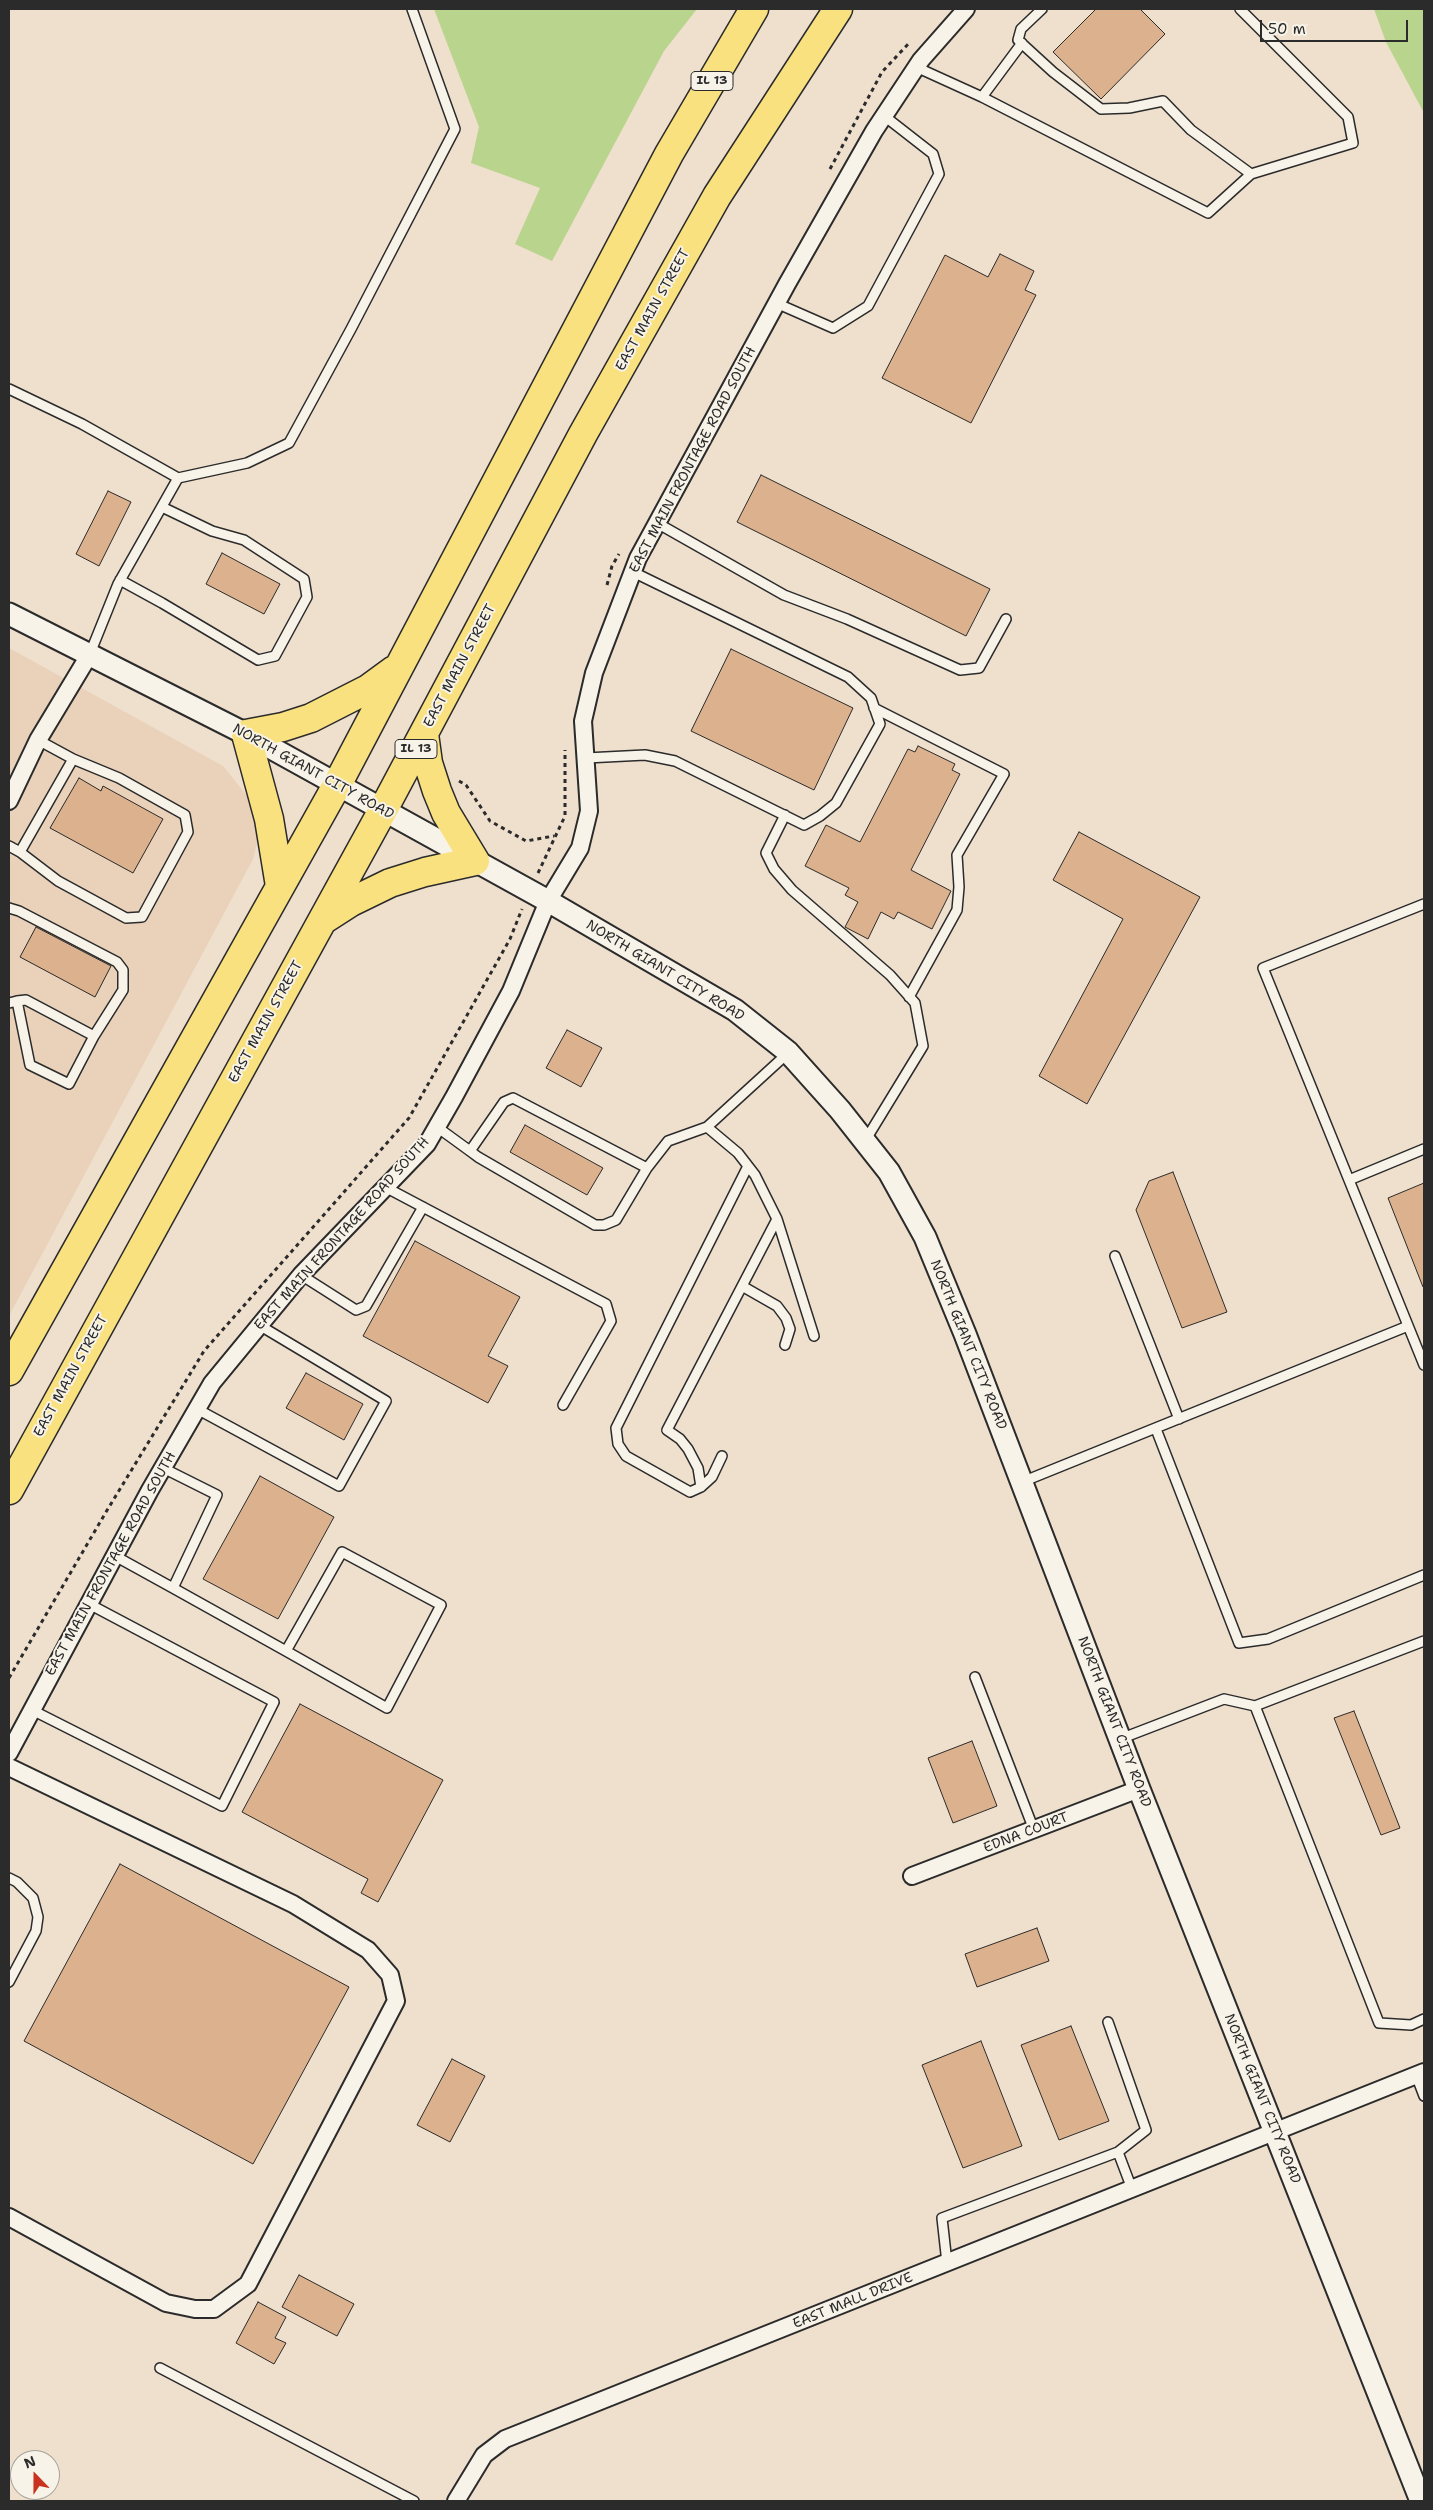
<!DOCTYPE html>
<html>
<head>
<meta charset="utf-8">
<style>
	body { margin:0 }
	#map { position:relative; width:1433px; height:2510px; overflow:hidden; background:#efdfcd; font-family:"Shantell Sans",sans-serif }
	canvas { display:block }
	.frame { position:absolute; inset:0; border:10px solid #2b2b2b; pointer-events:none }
	.north { position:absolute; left:10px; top:2450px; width:50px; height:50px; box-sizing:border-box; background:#f7f3e8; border:1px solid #a5a39c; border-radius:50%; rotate:338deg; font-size:14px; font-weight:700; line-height:20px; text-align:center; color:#2b2b2b }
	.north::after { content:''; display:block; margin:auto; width:18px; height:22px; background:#c8321e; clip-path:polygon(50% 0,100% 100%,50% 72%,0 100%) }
	.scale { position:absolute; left:1260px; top:20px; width:148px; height:22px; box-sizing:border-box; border:2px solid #2b2b2b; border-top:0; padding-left:6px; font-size:15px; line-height:18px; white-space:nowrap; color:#2b2b2b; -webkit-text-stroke:4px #f7f3e8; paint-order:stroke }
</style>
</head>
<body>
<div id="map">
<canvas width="1433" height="2510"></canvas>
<div class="frame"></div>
<div class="north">N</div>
<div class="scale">50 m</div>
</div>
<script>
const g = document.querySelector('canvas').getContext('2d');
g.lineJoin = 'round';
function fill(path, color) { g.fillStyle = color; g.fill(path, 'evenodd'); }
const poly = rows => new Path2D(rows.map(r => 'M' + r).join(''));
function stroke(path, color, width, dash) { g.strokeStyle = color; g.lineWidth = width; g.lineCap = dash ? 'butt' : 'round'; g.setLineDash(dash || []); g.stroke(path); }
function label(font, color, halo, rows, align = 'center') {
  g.font = font + ' "Shantell Sans",sans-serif'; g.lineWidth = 4; g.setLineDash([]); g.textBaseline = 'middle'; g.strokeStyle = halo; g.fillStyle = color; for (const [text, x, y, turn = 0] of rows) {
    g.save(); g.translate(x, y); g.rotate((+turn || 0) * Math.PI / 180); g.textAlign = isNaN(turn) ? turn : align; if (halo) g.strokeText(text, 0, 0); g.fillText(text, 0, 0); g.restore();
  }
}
fill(poly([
	[9,648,223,766,248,797,258,822,258,839,253,859,9,1316]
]), '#e9d1ba');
fill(poly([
	[434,9,697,9,664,51,552,261,515,244,540,188,471,163,479,127],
	[1374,9,1424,9,1424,113,1386,42]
]), '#b9d48c');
const building = poly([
	[1096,9,1140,9,1165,34,1101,99,1053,52,1096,9],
	[1000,254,1034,271,1025,290,1036,295,971,423,882,378,945,255,988,277,1000,254],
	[761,475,990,589,966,636,737,522,761,475],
	[108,491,131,502,99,566,76,554,108,491],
	[222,553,280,584,264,614,206,584,222,553],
	[731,649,853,708,814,790,691,731,731,649],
	[918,746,955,764,952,770,960,774,911,870,951,891,932,929,898,912,894,919,881,912,868,939,845,927,858,902,845,895,849,888,805,866,826,825,860,842,908,749,915,752,918,746],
	[79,778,101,791,103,786,163,819,133,873,50,828,79,778],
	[1079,832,1200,897,1087,1104,1039,1076,1123,919,1053,880,1079,832],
	[36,927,111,966,95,997,20,957,36,927],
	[567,1030,602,1048,581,1087,546,1068,567,1030],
	[525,1125,603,1168,587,1195,510,1152,525,1125],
	[1173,1172,1227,1312,1182,1328,1136,1210,1149,1181,1173,1172],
	[1424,1183,1424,1286,1423,1287,1388,1198,1424,1183],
	[415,1241,520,1297,488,1356,508,1366,488,1403,363,1336,415,1241],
	[306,1373,363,1404,344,1440,286,1408,306,1373],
	[260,1476,334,1517,278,1619,203,1579,260,1476],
	[300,1704,443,1780,378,1902,361,1893,368,1879,242,1812,300,1704],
	[1354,1711,1400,1828,1381,1835,1334,1718,1354,1711],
	[972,1741,997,1806,953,1823,928,1758,972,1741],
	[120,1864,349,1987,253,2164,24,2041,120,1864],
	[1037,1928,1049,1961,977,1987,965,1954,1037,1928],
	[1071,2026,1109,2121,1059,2140,1021,2045,1071,2026],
	[981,2041,1022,2146,963,2168,922,2065,981,2041],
	[452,2059,485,2076,450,2142,417,2125,452,2059],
	[299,2275,354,2304,337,2336,282,2307,299,2275],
	[258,2302,286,2317,275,2338,286,2343,274,2364,236,2343,258,2302]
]);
fill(building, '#dcb18d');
stroke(building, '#2b2b2b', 1);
const service = poly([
	[1042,9,1021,29,1018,40,1053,72,1101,109,1129,108,1163,101,1191,130,1251,174,1353,143,1348,117,1240,9],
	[1022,43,982,97,1208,213,1251,174],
	[916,67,982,97],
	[776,303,833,328,868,306,939,174,933,154,883,115],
	[9,389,82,424,178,478,247,463,289,443,351,329,455,129,412,9],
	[657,523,784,595,847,619,960,670,979,668,1006,619],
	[120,580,162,603,258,660,275,656,307,597,304,579,244,540,212,531,162,507],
	[89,656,118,584,178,478],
	[874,708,1004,774,957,855,959,887,957,910,909,997],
	[586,758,645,755,675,761,804,825,820,816,836,803,880,724,871,698,848,677,633,572],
	[785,815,766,853,774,869,792,890,890,975,915,1003,923,1046,865,1141],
	[9,846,20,852,73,759],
	[20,852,58,881,126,918,142,917,188,832,185,815,119,778,73,759,38,740],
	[1424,904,1263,968,1424,1365],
	[9,908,19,911,117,962,123,970,123,990,94,1036],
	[9,1003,17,1001,26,1000,94,1036,69,1084,30,1065,17,1001],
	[437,1127,470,1151,478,1157,595,1225,604,1225,616,1220,647,1168,513,1098,504,1102,470,1151],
	[707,1127,738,1153,755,1175,777,1219,814,1336],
	[647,1168,668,1141,707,1127,788,1053],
	[1349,1180,1424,1149],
	[385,1187,606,1304,611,1321,563,1405],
	[1115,1256,1179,1419],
	[301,1275,356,1310,366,1306,423,1207],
	[742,1286,777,1306,786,1318,790,1329,785,1345],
	[197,1409,339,1486,386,1401,259,1325],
	[1156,1429,1239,1643,1268,1639,1424,1575],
	[722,1456,712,1477,701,1487,690,1492,626,1456,618,1444,616,1428,748,1166],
	[1022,1482,1408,1326],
	[701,1487,698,1468,688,1449,680,1439,667,1430,777,1219],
	[115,1556,173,1588,217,1495,163,1468],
	[173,1588,286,1651,339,1681,387,1708,441,1605,342,1552,286,1651],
	[1424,1641,1255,1706,1379,2023,1411,2025,1424,2019],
	[975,1677,1034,1830],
	[32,1710,222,1806,274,1702,89,1604],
	[1120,1739,1224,1699,1255,1706],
	[9,1878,17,1882,33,1898,38,1917,36,1931,9,1982],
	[1108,2022,1146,2130,1118,2152,1132,2189],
	[1416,2075,1424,2096],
	[947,2263,942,2218,1118,2152],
	[160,2368,414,2501]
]);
const minor = poly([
	[9,801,38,740,88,657],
	[9,1753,150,1490,212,1383,301,1275,427,1144,454,1097,511,991,548,901,580,848,589,811,583,721,594,673,638,558,787,284,874,131,921,60,966,9],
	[9,1767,293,1904,368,1950,390,1975,396,2001,248,2284,214,2309,195,2309,166,2303,9,2217],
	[912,1876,1139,1789],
	[456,2501,484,2455,505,2439,1424,2072]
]);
const tertiary = poly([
	[9,614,246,734,548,901,735,1010,788,1052,840,1110,889,1172,925,1237,965,1334,1139,1789,1421,2501]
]);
const trunk = poly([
	[280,886,269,819,246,734,283,727,311,718,368,689,394,670],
	[323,920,351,902,390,883,425,872,475,861,446,813,437,791,428,763,424,734],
	[9,1371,337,785,669,154,754,9],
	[9,1490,383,810,583,434,717,196,838,9]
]);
stroke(service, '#2b2b2b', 12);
stroke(minor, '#2b2b2b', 20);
stroke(tertiary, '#2b2b2b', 25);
stroke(trunk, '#2b2b2b', 31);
stroke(poly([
	[830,169,882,72,910,42],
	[607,585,612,566,619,554],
	[459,781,466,785,490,821,526,841,554,836],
	[538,873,565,816,565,750],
	[9,1678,106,1512,204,1351,409,1118,510,939,522,909]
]), '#2b2b2b', 3, [4, 4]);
stroke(service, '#f7f3e8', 9);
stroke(minor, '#f7f3e8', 16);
stroke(tertiary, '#f7f3e8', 21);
stroke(trunk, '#fae180', 28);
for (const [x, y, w] of [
	[712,81,42],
	[416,749,42]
]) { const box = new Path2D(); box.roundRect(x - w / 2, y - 9.5, w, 19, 4); g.fillStyle = '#f7f3e8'; g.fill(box); stroke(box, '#2b2b2b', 1); }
label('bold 12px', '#2b2b2b', null, [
	["IL 13",712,81],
	["IL 13",416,749]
]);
label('14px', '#2b2b2b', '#f7f3e8', [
	["EAST MAIN STREET",653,310,-61],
	["EAST MAIN FRONTAGE ROAD SOUTH",693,460,-62],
	["EAST MAIN STREET",460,666,-62],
	["NORTH GIANT CITY ROAD",313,772,29],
	["NORTH GIANT CITY ROAD",665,971,31],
	["EAST MAIN STREET",266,1022,-61],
	["EAST MAIN FRONTAGE ROAD SOUTH",342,1234,-48],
	["NORTH GIANT CITY ROAD",968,1345,68],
	["EAST MAIN STREET",71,1376,-61],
	["EAST MAIN FRONTAGE ROAD SOUTH",111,1564,-61],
	["NORTH GIANT CITY ROAD",1114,1722,69],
	["EDNA COURT",1026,1833,-21],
	["NORTH GIANT CITY ROAD",1262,2099,68],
	["EAST MALL DRIVE",853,2301,-22]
]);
</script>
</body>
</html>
